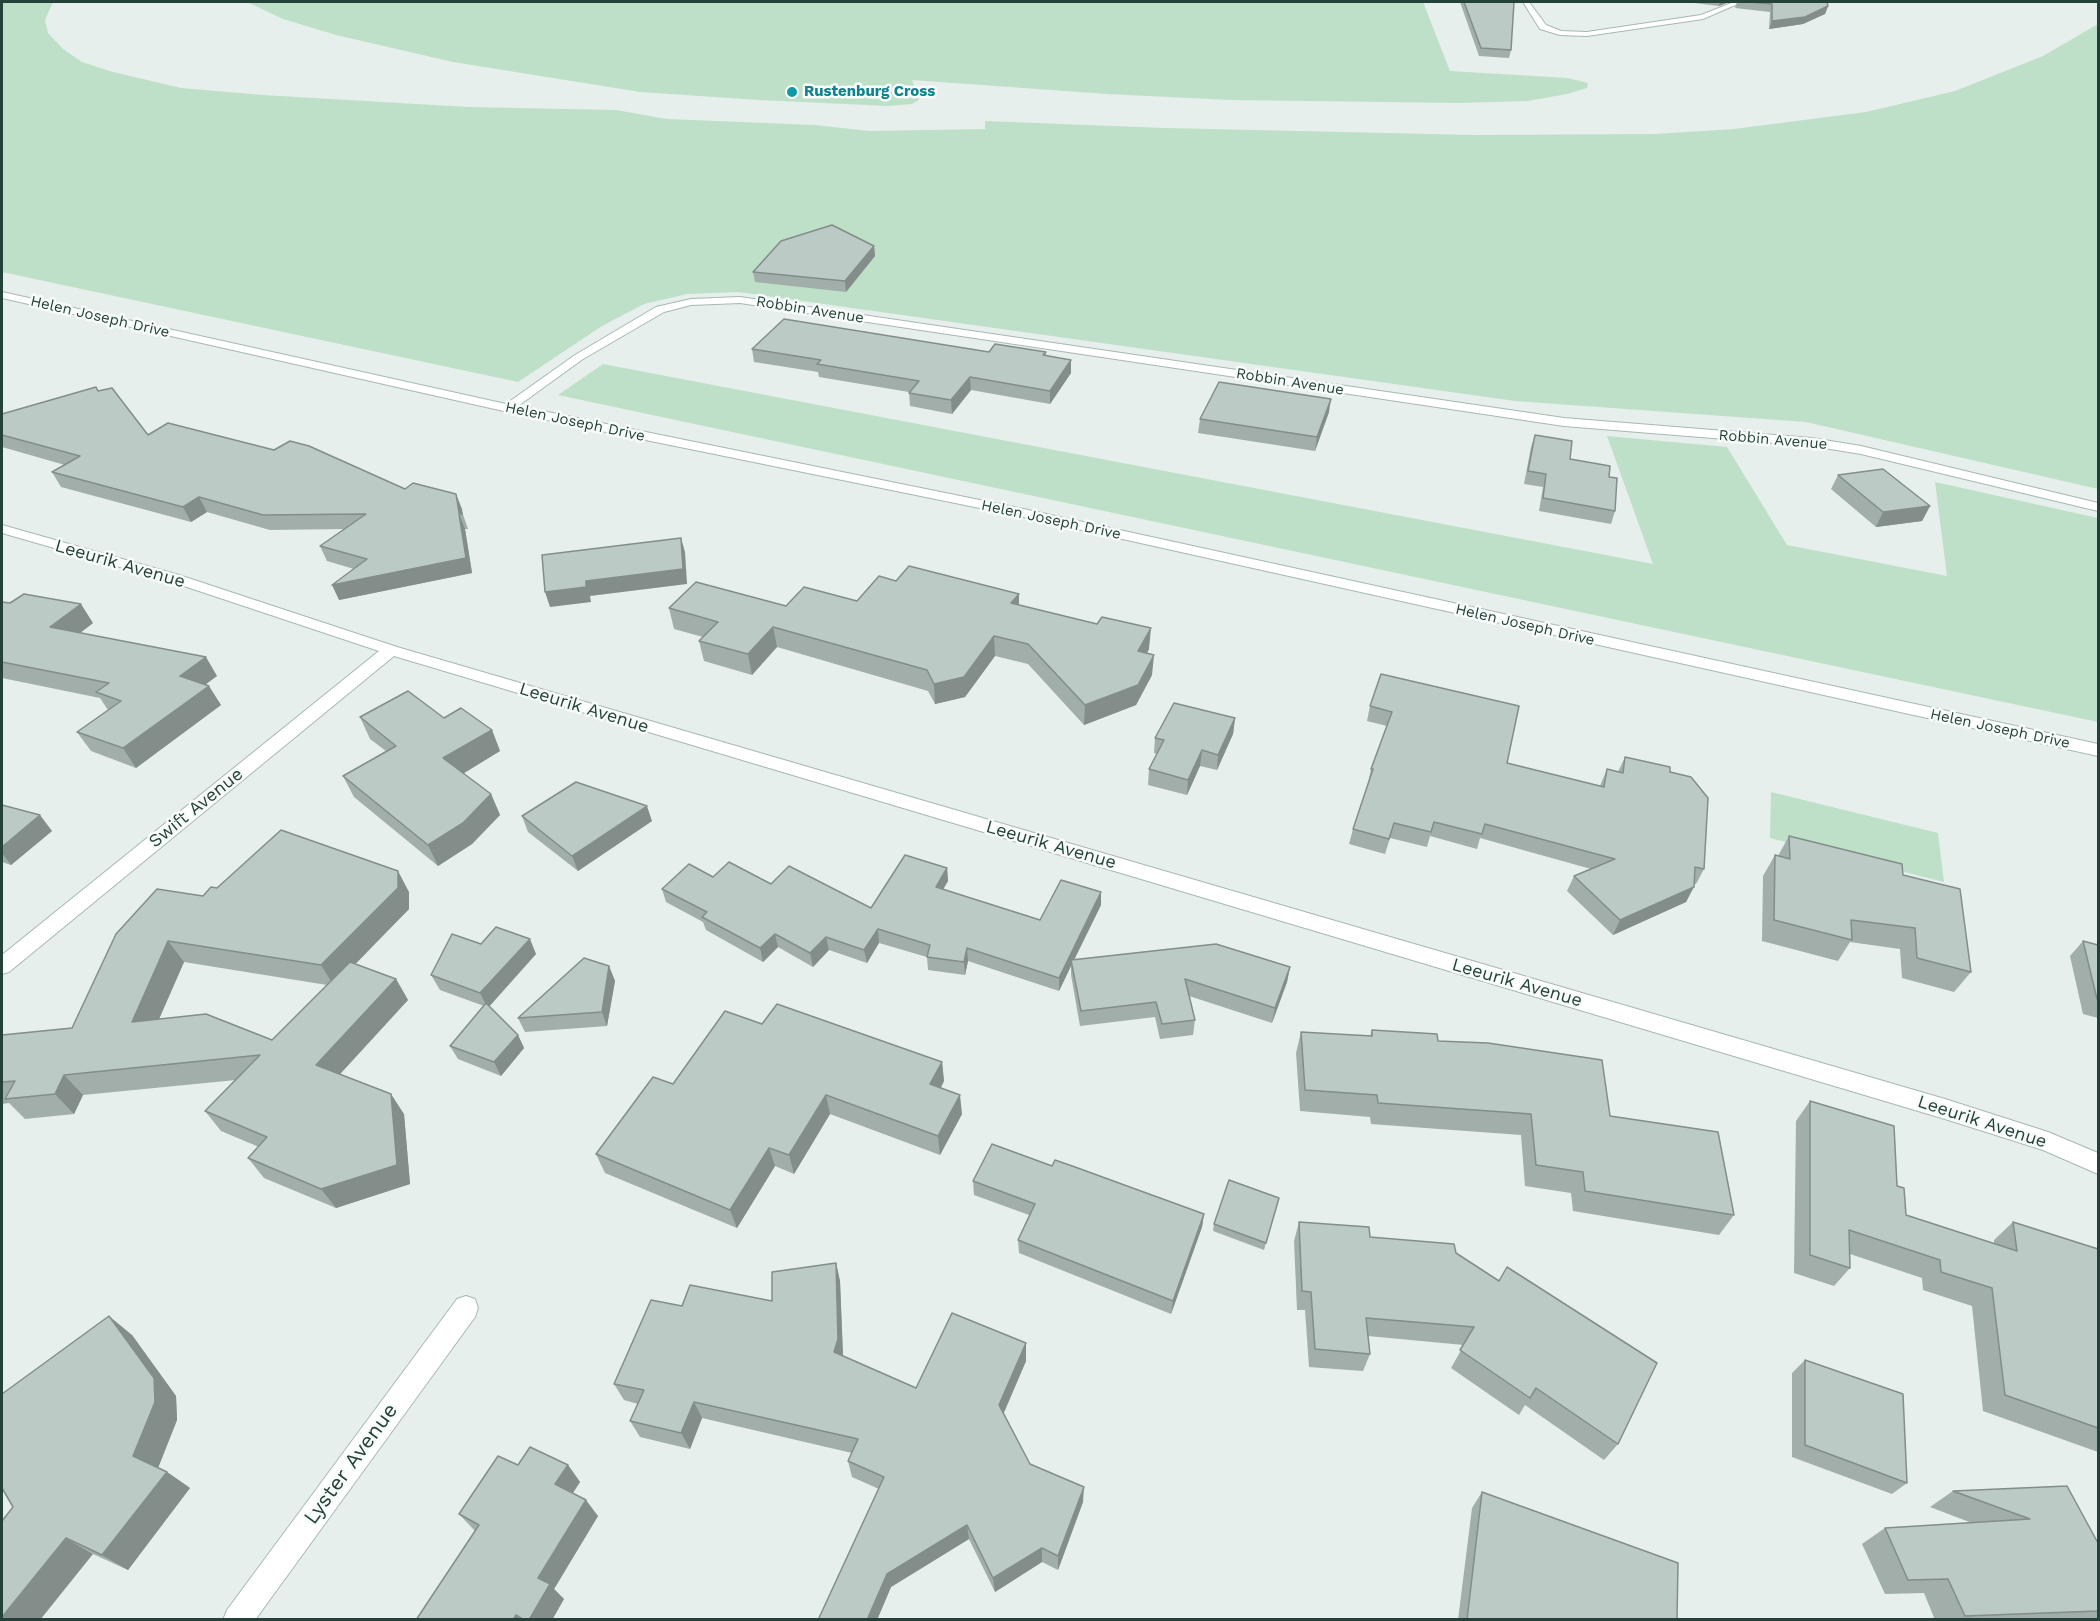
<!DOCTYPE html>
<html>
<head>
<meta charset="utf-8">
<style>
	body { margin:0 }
	#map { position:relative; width:2100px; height:1621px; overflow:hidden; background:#e6efeb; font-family:"Work Sans",sans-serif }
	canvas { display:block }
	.frame { position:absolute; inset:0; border:3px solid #24423a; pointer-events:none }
</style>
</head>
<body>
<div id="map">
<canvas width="2100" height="1621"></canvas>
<div class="frame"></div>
</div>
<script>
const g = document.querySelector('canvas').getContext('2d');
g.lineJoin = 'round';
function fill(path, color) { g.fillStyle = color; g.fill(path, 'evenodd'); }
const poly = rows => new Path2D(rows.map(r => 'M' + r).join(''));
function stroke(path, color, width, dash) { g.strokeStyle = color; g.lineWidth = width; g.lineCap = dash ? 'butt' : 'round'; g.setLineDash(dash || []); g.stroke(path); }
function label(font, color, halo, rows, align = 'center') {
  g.font = font + ' "Work Sans",sans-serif'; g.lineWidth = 5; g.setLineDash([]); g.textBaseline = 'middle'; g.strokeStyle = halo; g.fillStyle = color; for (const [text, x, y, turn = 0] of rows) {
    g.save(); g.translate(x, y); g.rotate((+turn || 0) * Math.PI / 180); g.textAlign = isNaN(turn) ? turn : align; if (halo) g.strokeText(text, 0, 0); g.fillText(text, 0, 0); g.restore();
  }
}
fill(poly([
	[2,2,53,2,45,20,48,33,63,49,82,62,113,72,181,88,263,95,468,107,616,110,667,119,815,125,869,131,985,129,985,121,1165,128,1475,135,1654,134,1734,129,1866,112,1955,91,2043,56,2098,24,2098,489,1806,422,1515,401,738,292,687,294,644,304,602,326,518,382,2,272],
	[247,2,1423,2,1450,71,1568,78,1588,83,1587,88,1567,94,1528,101,1458,103,1231,100,1107,94,912,80,919,100,912,104,888,106,759,100,640,92,453,62,336,35,283,19],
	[603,364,1653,564,1607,436,1727,447,1787,545,1947,576,1935,482,2098,518,2098,722,558,395],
	[1771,792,1938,833,1944,882,1770,838]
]), '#bfe0c8');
const minor = poly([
	[1523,2,1529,2,1546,25,1561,31,1587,32,1701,15,1734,2,1742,2,1703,19,1587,36,1560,35,1540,29,1523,2],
	[2,292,506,404,575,355,656,307,691,299,740,297,1564,418,1812,438,1861,446,2098,503,2098,511,1861,454,1812,446,1564,426,740,303,691,305,664,312,583,359,518,406,1019,508,2098,744,2098,756,1019,516,508,412,2,298,2,292],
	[2,525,179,575,397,647,1945,1099,2048,1132,2098,1153,2098,1174,2043,1150,1945,1119,394,656,9,972,2,974,2,955,379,651,169,581,2,533,2,525],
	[466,1296,475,1299,478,1308,475,1317,255,1620,223,1620,227,1610,457,1299,466,1296]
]);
stroke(minor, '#a8b8b2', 2);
fill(minor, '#fff');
fill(poly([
	[1460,2,1514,2,1511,50,1509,58,1479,56],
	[1686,2,1729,2,1719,6],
	[1737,2,1827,2,1828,6,1825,14,1803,24,1769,29,1770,12,1735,8],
	[874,246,875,256,846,292,755,282,753,272],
	[752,349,1046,352,1046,356,1071,373,1050,404,971,390,952,414,910,406,909,392,819,377,818,372,754,362],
	[98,391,148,435,405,489,456,494,468,529,465,529,472,573,339,600,354,569,327,561,320,546,344,529,270,530,207,512,191,522,61,487,52,472,65,465,2,447,2,414],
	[1329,412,1315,451,1198,433,1200,419],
	[1535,435,1570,459,1609,477,1615,511,1611,524,1539,511,1543,487,1524,484,1531,447],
	[1838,475,1930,506,1922,521,1876,527,1831,489],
	[896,581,1019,594,1019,605,1149,649,1147,653,1152,675,1136,705,1084,725,1028,664,995,656,965,697,935,704,928,691,777,647,752,675,704,661,699,641,703,637,674,629,669,608,786,606,857,601],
	[2,602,93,623,80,633,217,676,206,684,221,705,136,768,91,751,77,732,108,710,100,698,2,678],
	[1381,674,1507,763,1600,786,1607,769,1618,772,1625,757,1670,772,1704,869,1696,884,1694,884,1686,902,1613,935,1567,891,1574,876,1591,869,1480,838,1477,849,1430,836,1427,847,1390,838,1385,854,1349,844,1353,829,1368,784,1371,769,1387,726,1367,721,1370,706],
	[360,717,444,718,492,730,500,751,463,773,491,794,500,815,472,844,438,866,354,797,343,776,386,751,370,739],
	[1235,718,1233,734,1217,770,1200,766,1187,795,1148,785,1149,769,1157,754,1154,753,1155,738],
	[2,805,52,831,11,865,2,862],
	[522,816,652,821,578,871,528,832],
	[1789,836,1903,875,1971,972,1954,992,1902,978,1900,949,1850,942,1838,961,1762,941,1763,876,1775,855,1778,856],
	[947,868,948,881,943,889,1040,920,1101,905,1074,960,1290,967,1287,982,1272,1023,1189,996,1195,1020,1193,1035,1160,1039,1155,1017,1080,1026,1071,975,1071,966,1059,991,968,961,965,975,928,970,927,957,879,943,867,963,829,950,813,967,778,947,763,962,706,930,703,922,666,902,662,889,771,884,871,908],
	[217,888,409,892,409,909,355,964,396,979,408,1000,340,1074,404,1114,410,1184,336,1208,264,1178,248,1158,259,1147,221,1131,205,1111,236,1080,83,1095,74,1114,25,1119,9,1103,2,1104,2,1035,72,1028],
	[184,962,327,985,272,1040,159,1019],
	[2083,941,2098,945,2098,1018,2083,1014,2070,956],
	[481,944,536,954,489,1006,518,1035,524,1048,501,1076,458,1059,450,1046,484,1006,440,990,431,975],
	[609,966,615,981,607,1026,525,1032,518,1018],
	[762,1024,942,1062,944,1081,941,1088,962,1114,940,1155,830,1114,794,1174,775,1166,737,1228,605,1173,596,1154,673,1084],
	[1372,1030,1438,1041,1610,1116,1734,1215,1719,1235,1573,1211,1571,1193,1525,1186,1521,1135,1371,1124,1370,1117,1300,1111,1296,1053,1301,1032,1370,1036],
	[1810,1101,1897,1186,1906,1215,1994,1244,1994,1240,2013,1222,2098,1249,2098,1452,1983,1411,1972,1306,1923,1290,1922,1278,1850,1254,1850,1268,1834,1286,1794,1273,1796,1121],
	[1052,1166,1204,1214,1202,1227,1171,1314,1019,1253,1018,1240,1029,1215,974,1195,973,1181],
	[1279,1198,1264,1250,1213,1231,1214,1224],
	[1299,1222,1370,1237,1456,1253,1618,1444,1604,1460,1525,1405,1519,1415,1451,1368,1464,1345,1368,1336,1370,1354,1363,1371,1309,1367,1305,1310,1297,1310,1294,1241],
	[836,1263,840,1281,843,1356,916,1388,1026,1361,1004,1413,1030,1464,1083,1502,1058,1570,1042,1562,995,1592,969,1539,891,1587,877,1620,818,1620,879,1489,852,1477,848,1461,852,1453,702,1418,690,1449,640,1437,630,1421,638,1404,624,1400,614,1384,682,1306,772,1301],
	[132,1335,176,1396,177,1420,158,1468,167,1472,190,1488,128,1570,93,1554,13,1507],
	[1805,1360,1907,1483,1892,1494,1792,1457,1792,1373],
	[568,1465,580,1482,573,1493,598,1516,554,1589,564,1599,552,1620,416,1620,475,1531,459,1514],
	[1953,1491,2098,1543,2098,1620,1935,1620,1924,1593,1885,1594,1862,1544,1885,1528,1972,1523,1930,1507],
	[1482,1492,1677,1620,1458,1620,1472,1508]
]), '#a1aea9');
fill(poly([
	[1720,2,1729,2,1719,6],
	[1828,6,1825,14,1803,24,1769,29,1772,21],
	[874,246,875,256,846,292,845,281],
	[1071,360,1071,373,1050,404,1050,391],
	[970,377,971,390,952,414,951,400],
	[1331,399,1329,412,1315,451,1317,437],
	[456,494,462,509,463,516,462,514,459,514],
	[199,497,207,512,191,522,183,507],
	[1930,506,1922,521,1876,527,1883,512],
	[459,514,465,529,472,573,339,600,332,585],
	[681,538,685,552,687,584,590,596,591,602,550,607,545,592,586,581],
	[1019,594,1019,614,1011,603],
	[81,604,93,623,63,646,50,627],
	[773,627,777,647,752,675,748,654],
	[1151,628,1149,649,1137,671,1138,651],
	[994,636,995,656,965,697,935,704,934,684],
	[1154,655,1152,675,1136,705,1084,725,1085,705],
	[206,657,217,676,191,695,180,676],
	[209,686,221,705,136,768,123,748],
	[1235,718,1233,734,1217,770,1218,755],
	[492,730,500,751,453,780,443,758],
	[1202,750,1200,766,1187,795,1188,780],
	[491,794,500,815,472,844,438,866,428,845],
	[647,806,652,821,578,871,572,856],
	[40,815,52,831,11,865,2,853,2,847],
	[947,868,948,881,937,900,936,887],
	[398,871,409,892,409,909,334,986,321,965],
	[1694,887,1686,902,1613,935,1620,920],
	[1101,892,1101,905,1072,964,1071,960,1071,966,1059,991,1059,978],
	[878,929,879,943,867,963,864,950],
	[775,934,778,947,763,962,760,948],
	[826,937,829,950,813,967,810,953],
	[530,939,536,954,488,1008,480,993],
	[168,941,184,962,149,1042,132,1022],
	[967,948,968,961,965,975,964,962],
	[609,966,615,981,607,1026,602,1012],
	[1290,967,1287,982,1272,1023,1275,1008],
	[396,979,408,1000,330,1085,316,1065],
	[518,1035,524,1048,501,1076,494,1062],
	[942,1062,944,1081,932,1104,930,1084],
	[64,1075,83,1095,74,1114,55,1094],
	[391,1094,404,1114,410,1184,336,1208,321,1189],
	[826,1095,830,1114,794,1174,789,1155],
	[960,1095,962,1114,940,1155,938,1136],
	[769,1148,775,1166,737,1228,730,1210],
	[1204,1214,1202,1227,1171,1314,1173,1301],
	[836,1263,840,1281,843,1356,834,1352],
	[109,1316,132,1335,176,1396,177,1420,156,1473,133,1456],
	[1026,1343,1026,1361,1000,1421,999,1405],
	[694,1402,702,1418,690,1449,681,1433],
	[568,1465,580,1482,568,1500,555,1484],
	[167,1472,190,1488,128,1570,102,1555],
	[1084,1487,1083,1502,1058,1570,1058,1556],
	[586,1500,598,1516,554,1589,564,1599,552,1620,529,1620,538,1578],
	[967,1525,969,1539,891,1587,877,1620,867,1620,887,1574],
	[66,1538,93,1554,40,1620,2,1620,2,1617],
	[1042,1548,1042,1562,995,1592,993,1578],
	[516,1615,520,1620,513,1620]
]), '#838d89');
const building = poly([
	[1464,2,1514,2,1511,50,1481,48,1464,2],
	[1749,2,1827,2,1828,6,1805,17,1772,21,1772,4,1749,2],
	[832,225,874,246,845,281,753,272,781,241,832,225],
	[784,319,989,352,995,344,1046,352,1043,355,1071,360,1050,391,970,377,951,400,909,393,919,381,817,364,821,360,752,349,784,319],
	[1219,382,1331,399,1317,437,1200,419,1219,382],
	[96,387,98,391,112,388,148,435,168,423,274,450,290,441,309,446,405,489,413,483,456,494,459,513,462,514,459,514,466,558,332,585,367,559,320,546,366,514,263,515,199,497,183,507,52,472,80,456,2,435,2,414,96,387],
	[1535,435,1572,441,1570,459,1610,466,1609,477,1617,478,1615,511,1543,498,1546,474,1528,471,1535,435],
	[1883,469,1930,506,1883,512,1838,475,1883,469],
	[681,538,683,569,586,581,586,587,545,592,542,555,681,538],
	[909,566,1019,594,1011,603,1097,624,1102,617,1151,628,1138,651,1154,655,1138,685,1085,705,1028,644,994,636,964,677,934,684,927,670,773,627,748,654,699,641,718,622,669,608,696,582,786,606,804,587,857,601,879,576,896,581,909,566],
	[24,594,81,604,50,627,206,657,180,676,209,686,123,748,77,732,121,701,96,692,109,683,2,662,2,602,10,603,24,594],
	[1381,674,1519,706,1507,763,1604,787,1607,769,1623,773,1625,757,1670,767,1670,772,1691,777,1708,798,1704,869,1695,867,1694,887,1620,920,1574,876,1615,859,1485,824,1482,834,1434,822,1431,832,1394,823,1389,839,1353,829,1373,769,1371,769,1392,712,1370,706,1381,674],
	[408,691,444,718,461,708,492,730,443,758,491,794,463,823,428,845,343,776,396,746,360,717,408,691],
	[1174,703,1235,718,1218,755,1202,750,1188,780,1149,769,1164,740,1155,738,1174,703],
	[576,782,647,806,572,856,522,816,576,782],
	[2,805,40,815,2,847,2,805],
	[281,830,398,871,398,888,321,965,168,941,132,1022,206,1014,272,1040,350,962,396,979,316,1065,391,1094,397,1165,321,1189,248,1158,267,1137,205,1111,260,1055,64,1075,55,1094,5,1099,15,1081,2,1082,2,1035,72,1028,116,934,157,889,203,896,211,887,217,888,281,830],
	[1789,836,1902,864,1903,875,1960,889,1971,972,1917,958,1915,928,1851,920,1852,940,1774,920,1775,855,1790,859,1789,836],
	[905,855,947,868,936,887,1040,920,1061,880,1101,892,1059,978,967,948,964,962,927,957,930,945,878,929,864,950,826,937,810,953,775,934,760,948,702,917,707,912,662,889,689,864,713,877,729,862,771,884,789,866,871,908,905,855],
	[496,927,530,939,480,993,431,975,452,934,481,944,496,927],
	[2083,941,2098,945,2098,1000,2097,999,2083,941],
	[1216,944,1290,967,1275,1008,1185,979,1195,1020,1162,1024,1156,1002,1081,1011,1071,960,1216,944],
	[584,958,609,966,602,1012,518,1018,584,958],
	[486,1003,518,1035,494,1062,450,1046,486,1003],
	[777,1004,942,1062,930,1084,960,1095,938,1136,826,1095,789,1155,769,1148,730,1210,596,1154,653,1077,673,1084,725,1011,762,1024,777,1004],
	[1372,1030,1437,1034,1438,1041,1488,1043,1602,1060,1610,1116,1718,1132,1734,1215,1585,1191,1583,1172,1536,1165,1531,1114,1378,1103,1377,1095,1305,1090,1301,1032,1372,1036,1372,1030],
	[1810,1101,1894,1126,1897,1186,1904,1188,1906,1215,2017,1251,2013,1222,2098,1249,2098,1428,2005,1395,1992,1288,1941,1272,1940,1260,1849,1230,1850,1268,1810,1255,1810,1101],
	[992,1144,1052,1166,1055,1160,1075,1167,1204,1214,1173,1301,1018,1240,1035,1204,973,1181,992,1144],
	[1229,1180,1279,1198,1266,1243,1214,1224,1229,1180],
	[1299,1222,1369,1227,1370,1237,1454,1244,1456,1253,1499,1281,1507,1267,1657,1363,1618,1444,1536,1388,1530,1398,1460,1350,1474,1327,1366,1318,1370,1354,1315,1349,1311,1292,1302,1291,1299,1222],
	[836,1263,838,1339,834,1352,916,1388,952,1313,1026,1343,999,1405,1030,1464,1084,1487,1058,1556,1042,1548,993,1578,967,1525,887,1574,867,1620,818,1620,884,1477,848,1461,858,1439,694,1402,681,1433,630,1421,644,1390,614,1384,651,1300,682,1306,690,1285,772,1301,772,1272,836,1263],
	[109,1316,154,1378,155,1402,133,1456,167,1472,102,1555,66,1538,2,1617,2,1521,13,1507,2,1488,2,1394,109,1316],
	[1805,1360,1903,1394,1907,1483,1805,1445,1805,1360],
	[530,1447,568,1465,555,1484,586,1500,538,1578,550,1584,529,1620,524,1620,516,1615,513,1620,416,1620,479,1525,459,1514,498,1456,518,1465,530,1447],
	[2067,1486,2098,1543,2098,1611,1965,1616,1948,1579,1908,1580,1885,1528,2030,1519,1953,1491,2067,1486],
	[1482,1492,1678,1563,1677,1620,1467,1620,1482,1492]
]);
fill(building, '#bbcac4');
stroke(building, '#838d89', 1.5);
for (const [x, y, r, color] of [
	[792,92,6,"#0f9aa8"]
]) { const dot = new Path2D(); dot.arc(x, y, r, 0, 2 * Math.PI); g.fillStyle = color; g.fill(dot); stroke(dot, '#f7fbf9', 2); }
label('bold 15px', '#0d838f', '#f7fbf9', [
	["Rustenburg Cross",804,92]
], 'left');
label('15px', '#24423a', '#f7fbf9', [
	["Robbin Avenue",810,310,9],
	["Helen Joseph Drive",100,317,13],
	["Robbin Avenue",1290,382,9],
	["Helen Joseph Drive",575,422,12],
	["Robbin Avenue",1773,440,5],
	["Helen Joseph Drive",1051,520,12],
	["Helen Joseph Drive",1525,625,13],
	["Helen Joseph Drive",2000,729,12]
]);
label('18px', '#24423a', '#f7fbf9', [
	["Leeurik Avenue",120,564,16],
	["Leeurik Avenue",584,708,17],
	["Swift Avenue",196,808,-39],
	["Leeurik Avenue",1051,845,16],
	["Leeurik Avenue",1517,983,16],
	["Leeurik Avenue",1982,1122,18]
]);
label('21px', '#24423a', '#f7fbf9', [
	["Lyster Avenue",351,1464,-54]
]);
</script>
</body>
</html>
